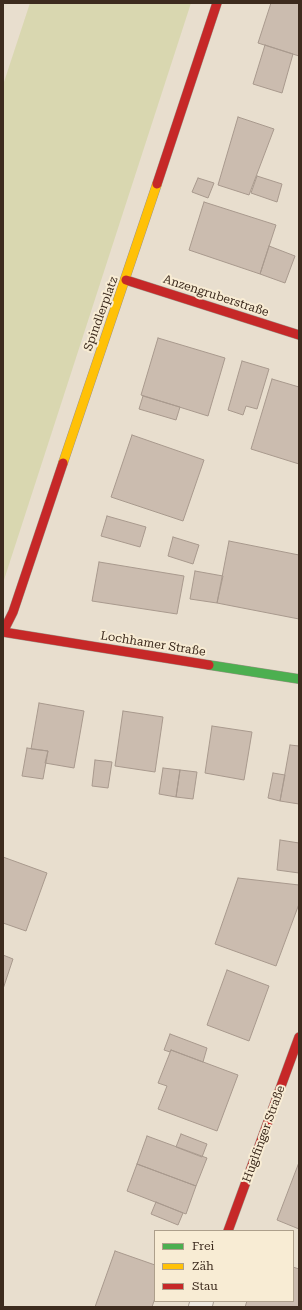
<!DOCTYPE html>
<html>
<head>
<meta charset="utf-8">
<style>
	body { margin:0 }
	#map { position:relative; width:302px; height:1310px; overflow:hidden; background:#e8dece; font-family:"Roboto Serif",serif }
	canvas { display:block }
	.frame { position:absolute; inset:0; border:4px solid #3d2b1e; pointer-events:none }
	.legend { position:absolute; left:154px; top:1230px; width:140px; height:72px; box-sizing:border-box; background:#f8ecd4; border:1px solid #ad9f8b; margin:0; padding:5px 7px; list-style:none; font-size:12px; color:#3d2b1e }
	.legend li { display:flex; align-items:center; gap:8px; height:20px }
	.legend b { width:20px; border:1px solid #ad9f8b }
</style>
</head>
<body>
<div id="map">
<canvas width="302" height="1310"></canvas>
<div class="frame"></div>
<ul class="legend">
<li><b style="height:5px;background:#4caf50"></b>Frei</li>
<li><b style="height:5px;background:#ffc107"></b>Zäh</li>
<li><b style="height:5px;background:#c62828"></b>Stau</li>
</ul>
</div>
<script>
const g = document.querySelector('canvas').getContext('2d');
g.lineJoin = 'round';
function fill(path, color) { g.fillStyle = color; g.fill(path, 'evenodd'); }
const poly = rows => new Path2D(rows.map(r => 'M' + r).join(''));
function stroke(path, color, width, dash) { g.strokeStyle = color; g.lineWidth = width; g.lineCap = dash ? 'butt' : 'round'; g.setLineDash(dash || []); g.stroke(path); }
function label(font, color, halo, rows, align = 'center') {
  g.font = font + ' "Roboto Serif",serif'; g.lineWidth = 4; g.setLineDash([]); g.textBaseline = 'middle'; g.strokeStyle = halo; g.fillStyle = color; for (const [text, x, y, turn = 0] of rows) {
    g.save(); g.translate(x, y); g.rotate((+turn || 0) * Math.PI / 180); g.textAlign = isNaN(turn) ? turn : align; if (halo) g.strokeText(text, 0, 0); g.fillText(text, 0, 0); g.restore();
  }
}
fill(poly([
	[30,3,191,3,3,583,3,85]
]), '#d9d7b0');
const building = poly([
	[271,3,299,3,299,56,258,43,271,3],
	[265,45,293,54,282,93,253,84,265,45],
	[238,117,274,129,249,195,218,185,238,117],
	[257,176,282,184,277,202,251,193,257,176],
	[198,178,214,183,208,198,192,192,198,178],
	[204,202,276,225,260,274,189,250,204,202],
	[269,246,295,256,285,283,260,274,269,246],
	[158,338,225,358,208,416,141,395,158,338],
	[242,361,269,369,257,409,246,406,243,415,228,410,242,361],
	[272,379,299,387,299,464,251,449,272,379],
	[143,396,180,407,176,420,139,409,143,396],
	[132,435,204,460,183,521,111,497,132,435],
	[107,516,146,527,140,547,101,536,107,516],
	[173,537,199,545,193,564,168,556,173,537],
	[229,541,299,555,299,619,217,603,229,541],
	[99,562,184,576,177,614,92,601,99,562],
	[195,571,223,576,217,603,190,599,195,571],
	[39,703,84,711,74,768,45,763,48,751,31,749,39,703],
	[123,711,163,717,155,772,115,766,123,711],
	[212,726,252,732,244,780,205,773,212,726],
	[290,745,299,746,299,804,280,801,290,745],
	[27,748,48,751,43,779,22,776,27,748],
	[95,760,112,762,108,788,92,786,95,760],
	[163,768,180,770,176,797,159,794,163,768],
	[180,770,197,772,193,799,176,797,180,770],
	[273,773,285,775,280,801,268,798,273,773],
	[280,840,299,843,299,873,277,870,280,840],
	[3,857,47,873,26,931,3,923,3,857],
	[238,878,299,885,299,904,276,966,215,944,238,878],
	[3,955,13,959,3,989,3,955],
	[227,970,269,986,249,1041,207,1025,227,970],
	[170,1034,207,1048,203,1062,171,1050,170,1052,164,1050,170,1034],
	[171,1050,238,1075,217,1131,158,1109,167,1086,158,1083,171,1050],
	[181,1134,207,1144,202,1157,176,1147,181,1134],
	[147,1136,207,1158,196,1186,137,1164,147,1136],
	[137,1164,196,1186,186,1214,127,1191,137,1164],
	[298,1165,299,1166,299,1229,277,1220,298,1165],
	[156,1202,183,1213,178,1225,151,1214,156,1202],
	[115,1251,155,1265,155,1298,152,1307,95,1307,115,1251],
	[293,1267,299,1269,299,1307,245,1307,247,1301,293,1301,293,1267]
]);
fill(building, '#cbbcaf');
stroke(building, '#a8998d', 1);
const street = poly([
	[200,1307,202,1301]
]);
const fast = poly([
	[209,665,299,679]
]);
const slow = poly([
	[63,463,157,184]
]);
const jam = poly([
	[157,184,217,3],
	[126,280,299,335],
	[3,632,13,612,63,463],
	[3,632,209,665],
	[228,1231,299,1037]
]);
stroke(street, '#ada397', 24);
stroke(fast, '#9d9387', 10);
stroke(slow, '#9d9387', 10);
stroke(jam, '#9d9387', 10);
stroke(street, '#efe9e0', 22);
stroke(fast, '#4caf50', 9);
stroke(slow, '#ffc107', 9);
stroke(jam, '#c62828', 9);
label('12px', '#3d2b1e', '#f8ecd4', [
	["Anzengruberstraße",216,296,18],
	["Spindlerplatz",101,314,-70],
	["Lochhamer Straße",153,644,9],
	["Huglfinger Straße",264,1134,-70]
]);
</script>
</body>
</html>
